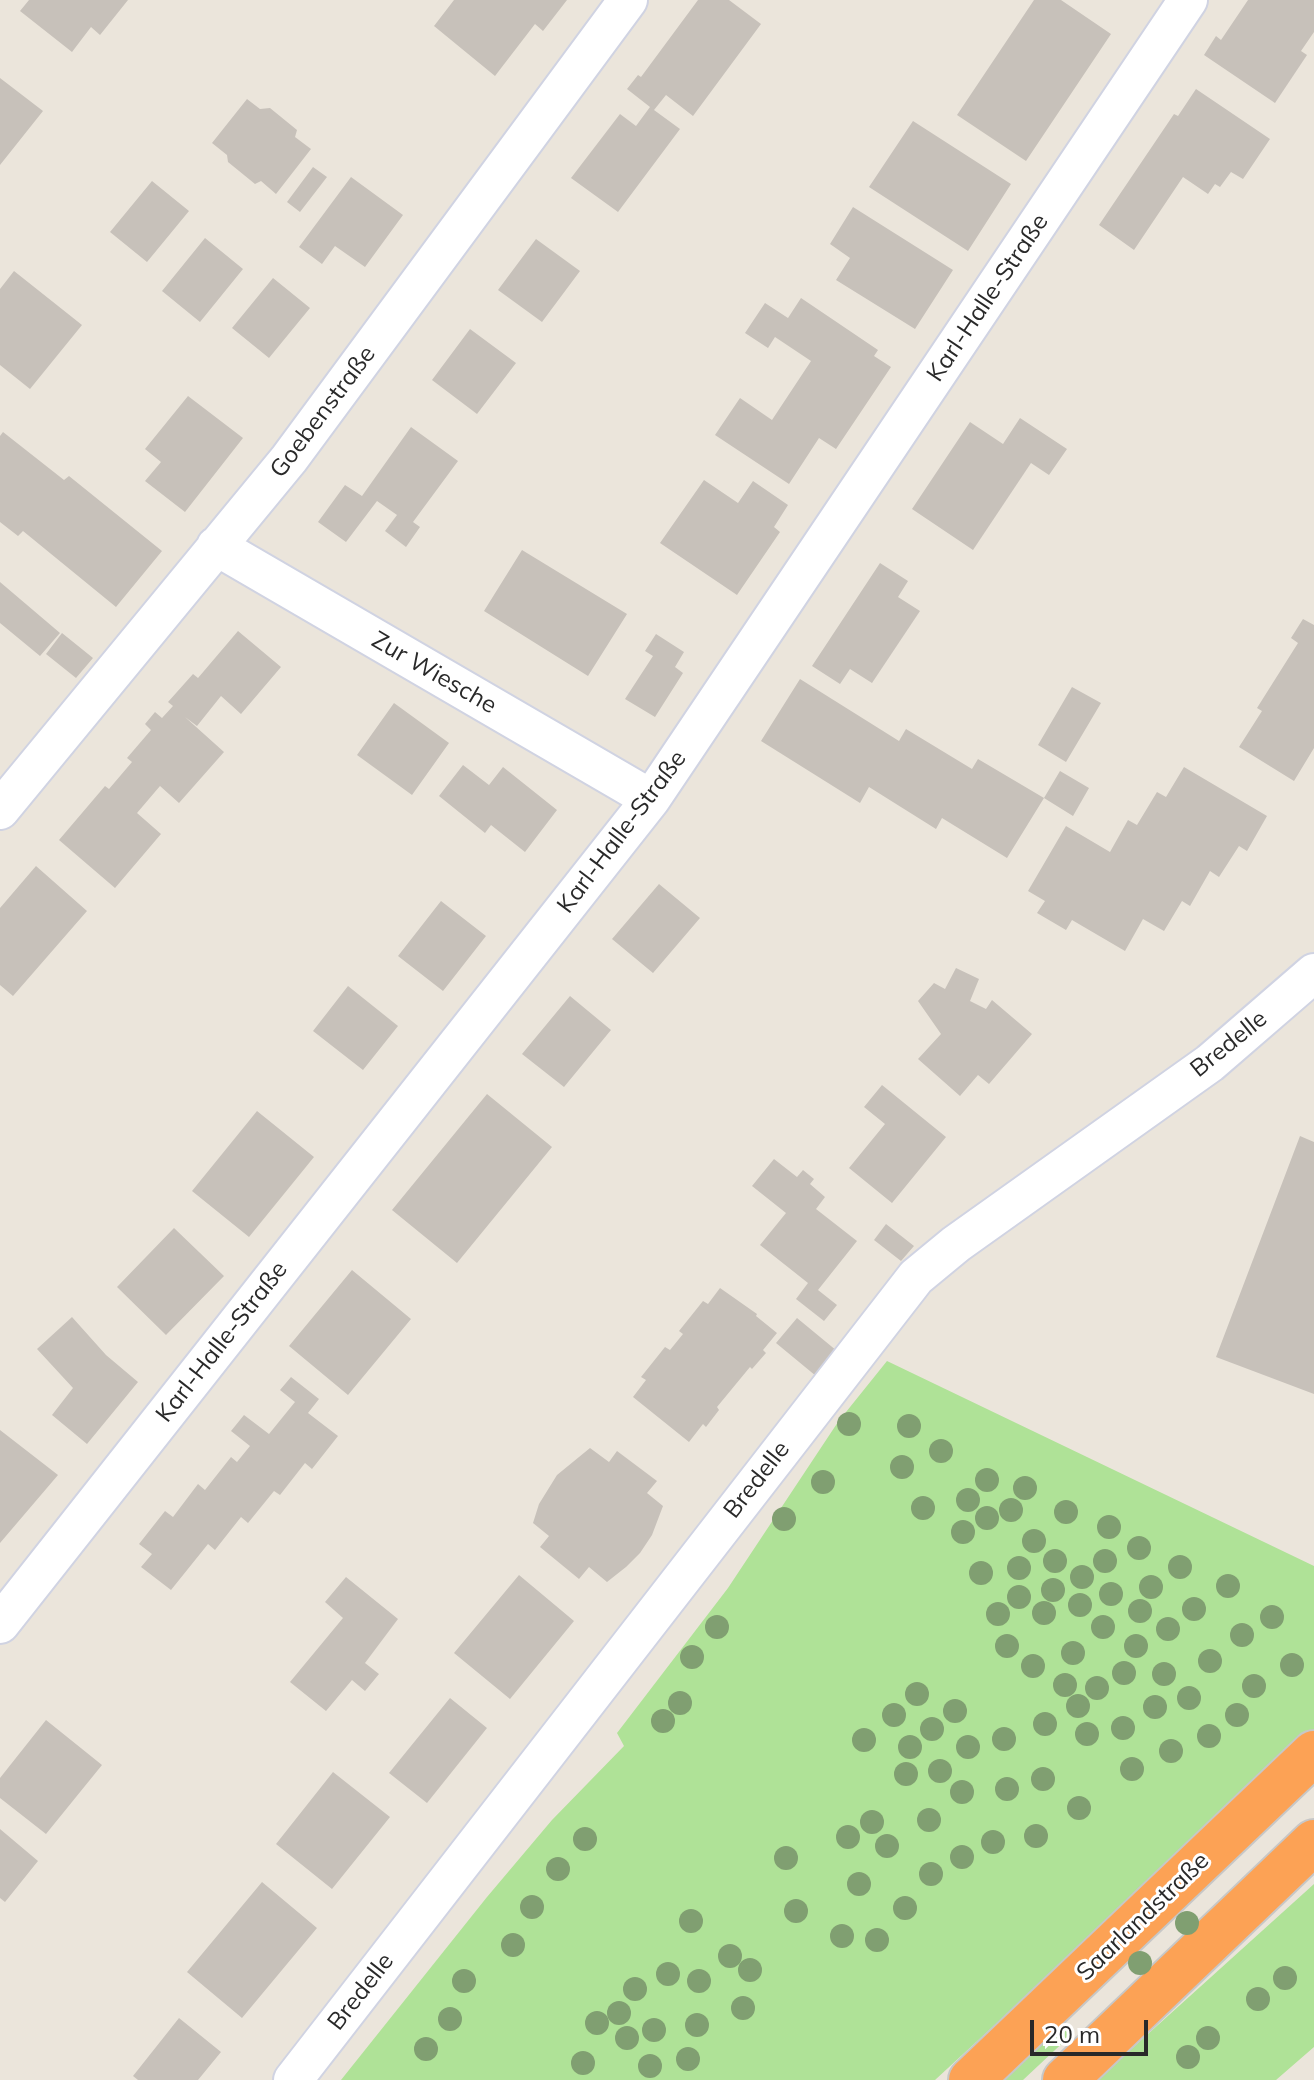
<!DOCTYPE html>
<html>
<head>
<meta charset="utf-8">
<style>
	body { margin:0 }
	#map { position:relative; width:1314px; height:2080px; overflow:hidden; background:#ebe5db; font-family:Mulish,sans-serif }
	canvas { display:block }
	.scale { position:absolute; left:1030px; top:2020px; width:118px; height:36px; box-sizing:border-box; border:4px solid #292929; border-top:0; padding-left:10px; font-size:24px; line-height:28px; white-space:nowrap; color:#292929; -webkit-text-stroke:6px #fff; paint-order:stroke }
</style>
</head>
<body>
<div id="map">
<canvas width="1314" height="2080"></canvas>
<div class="scale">20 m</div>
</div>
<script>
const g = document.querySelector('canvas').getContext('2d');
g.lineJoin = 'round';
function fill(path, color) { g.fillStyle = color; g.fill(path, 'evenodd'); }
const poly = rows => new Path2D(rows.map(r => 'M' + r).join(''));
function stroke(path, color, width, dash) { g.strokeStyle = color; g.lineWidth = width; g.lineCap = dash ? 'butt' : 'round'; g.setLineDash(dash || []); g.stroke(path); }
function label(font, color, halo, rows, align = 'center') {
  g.font = font + ' Mulish,sans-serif'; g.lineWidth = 6; g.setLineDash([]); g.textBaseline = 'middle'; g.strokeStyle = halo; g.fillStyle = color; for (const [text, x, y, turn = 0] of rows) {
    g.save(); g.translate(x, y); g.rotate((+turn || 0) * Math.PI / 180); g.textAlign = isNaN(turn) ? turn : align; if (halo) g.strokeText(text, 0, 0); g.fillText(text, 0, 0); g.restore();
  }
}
fill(poly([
	[887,1361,1314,1566,1314,1731,935,2080,341,2080,487,1897,552,1820,624,1746,617,1733,728,1588,838,1422],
	[1314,1884,1314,2047,1276,2080,1097,2080],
	[1060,2026,1071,2035,1023,2080,999,2080]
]), '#afe297');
fill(poly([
	[29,0,128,0,100,35,91,27,72,52,20,11],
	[454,0,567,0,543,31,535,24,495,76,434,26],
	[698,0,729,0,761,24,693,116,666,95,654,110,680,129,618,212,571,178,620,114,636,126,650,107,627,89,638,75,641,77],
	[1034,0,1061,0,1111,34,1026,161,957,115],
	[1248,0,1314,0,1314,32,1301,51,1307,55,1275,103,1204,55,1216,36,1221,40],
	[0,78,43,111,0,165],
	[1196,89,1270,139,1243,179,1231,172,1220,187,1215,184,1208,194,1183,177,1134,250,1099,225,1174,114,1178,116],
	[247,99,260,109,270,108,297,130,295,137,311,149,276,194,261,181,255,184,228,162,227,155,212,143],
	[913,121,1011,184,968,251,869,187],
	[313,167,327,177,300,212,287,202],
	[351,177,403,215,365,267,335,246,322,264,299,247],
	[152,181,189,211,147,262,110,232],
	[853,207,953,270,915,329,836,280,850,258,830,244],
	[205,238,243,269,200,322,162,291],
	[536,239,580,271,542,322,498,290],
	[14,271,82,325,30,389,0,365,0,289],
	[273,278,310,308,269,358,232,328],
	[801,298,878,350,874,356,891,367,836,449,819,438,789,484,715,435,740,398,772,420,811,361,775,337,768,348,745,333,765,303,788,318],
	[470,329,516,363,477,414,432,380],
	[188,396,243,438,185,512,145,481,161,462,145,449],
	[1020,418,1067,449,1049,475,1031,463,973,550,912,509,970,422,1003,444],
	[411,427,458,461,413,522,420,527,406,547,385,531,397,515,377,501,346,542,318,522,345,485,362,496],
	[3,432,64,480,69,476,162,551,116,607,23,531,18,536,0,522,0,436],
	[704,480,738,503,753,481,788,505,774,527,780,532,737,595,660,543],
	[522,550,627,614,588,676,484,611],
	[880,563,908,581,898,597,920,611,872,683,850,669,840,684,812,666],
	[0,582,60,633,40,656,0,623],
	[1303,619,1314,625,1314,748,1294,781,1239,747,1262,711,1257,708,1298,643,1291,638],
	[238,631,281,667,241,714,221,696,197,726,185,717,224,752,179,803,160,786,137,813,161,834,115,888,59,840,105,786,109,789,132,762,127,758,151,730,145,724,155,712,162,718,173,706,168,702,193,674,198,678],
	[62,633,93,658,76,678,46,654],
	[656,634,684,652,675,667,683,673,655,717,625,699,653,656,645,651],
	[800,679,899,741,906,729,972,769,978,759,1044,798,1007,858,942,818,936,829,869,787,860,803,761,741],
	[1072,687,1101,703,1066,762,1038,745],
	[394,703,449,743,412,795,357,755],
	[463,765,489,785,503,767,557,810,525,852,491,825,485,833,439,796],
	[1184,767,1267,816,1247,851,1239,846,1219,877,1210,871,1190,906,1182,901,1164,931,1143,919,1125,951,1072,920,1066,930,1037,913,1045,901,1028,891,1066,826,1110,852,1128,820,1137,825,1157,792,1166,797],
	[1060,771,1089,788,1073,816,1044,798],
	[36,866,87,911,13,996,0,985,0,908],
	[659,884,700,918,653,973,612,939],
	[441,901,486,936,443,991,398,956],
	[956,968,979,979,970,1001,986,1009,992,1000,1032,1034,989,1084,978,1075,960,1096,918,1059,941,1034,918,1001,934,983,945,989],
	[348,986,398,1026,363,1070,313,1031],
	[570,996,611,1030,564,1087,522,1054],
	[882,1085,946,1137,892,1203,849,1168,885,1124,864,1107],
	[487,1094,552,1147,457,1263,392,1210],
	[257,1111,314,1157,249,1237,192,1191],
	[1300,1136,1314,1142,1314,1394,1216,1357],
	[774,1159,797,1177,803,1170,814,1179,810,1184,825,1197,816,1209,857,1241,818,1290,837,1305,824,1321,796,1299,808,1283,760,1245,786,1213,752,1186],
	[886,1224,914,1246,901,1261,874,1240],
	[174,1228,224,1276,166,1335,117,1287],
	[352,1270,411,1319,348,1395,289,1346],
	[720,1288,757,1314,756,1316,777,1333,763,1350,766,1353,752,1369,750,1367,717,1407,719,1410,706,1427,703,1424,689,1442,633,1397,646,1380,641,1377,665,1347,670,1350,683,1334,679,1331,703,1301,708,1304],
	[72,1317,106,1355,138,1382,87,1444,52,1415,73,1388,37,1349],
	[797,1318,837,1351,816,1376,776,1343],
	[291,1377,319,1399,308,1413,338,1436,312,1469,305,1463,280,1495,274,1491,248,1523,241,1517,215,1550,208,1544,171,1590,141,1567,152,1554,139,1544,165,1511,173,1517,198,1484,205,1490,231,1457,237,1462,250,1446,231,1431,244,1415,269,1434,295,1402,280,1390],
	[0,1430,58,1475,0,1543],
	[590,1448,609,1462,617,1451,657,1481,647,1493,663,1506,652,1535,640,1553,626,1567,607,1582,589,1567,579,1579,540,1547,549,1536,533,1523,539,1504,557,1475],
	[519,1575,574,1621,510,1699,454,1653],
	[346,1577,398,1619,365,1663,379,1674,365,1691,352,1680,326,1711,290,1682,343,1618,325,1602],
	[450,1698,487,1728,427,1803,389,1773],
	[46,1720,102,1765,46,1834,0,1798,0,1778],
	[333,1772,390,1817,332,1889,276,1844],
	[0,1829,38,1861,5,1902,0,1898],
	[262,1882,317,1928,242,2018,187,1972],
	[179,2018,221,2052,198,2080,138,2080,133,2076]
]), '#c7c1ba');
const street = poly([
	[216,546,651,799],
	[0,810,289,459,628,0],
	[0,1624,651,799,1188,0],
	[293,2080,916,1277,956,1244,1210,1063,1314,973]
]);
const highway = poly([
	[971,2080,1314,1753],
	[1065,2080,1314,1842]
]);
stroke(street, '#d0d3e2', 42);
stroke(highway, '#c7c7c7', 48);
stroke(street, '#fff', 38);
stroke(highway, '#fca255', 44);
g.fillStyle = '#809f71';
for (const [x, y] of [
	[849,1424],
	[909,1426],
	[941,1451],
	[902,1467],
	[987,1480],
	[823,1482],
	[1025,1488],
	[968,1500],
	[923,1508],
	[1011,1510],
	[1066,1512],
	[987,1518],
	[784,1519],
	[1109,1527],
	[963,1532],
	[1034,1541],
	[1139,1548],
	[1055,1561],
	[1105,1561],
	[1180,1567],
	[1019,1568],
	[981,1573],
	[1082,1577],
	[1228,1586],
	[1151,1587],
	[1053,1590],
	[1111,1594],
	[1019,1597],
	[1080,1605],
	[1194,1609],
	[1140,1611],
	[1044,1613],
	[998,1614],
	[1272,1617],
	[717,1627],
	[1103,1627],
	[1168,1629],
	[1242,1635],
	[1007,1646],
	[1136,1646],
	[1073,1653],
	[692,1657],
	[1210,1661],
	[1292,1665],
	[1033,1666],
	[1124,1673],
	[1164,1674],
	[1065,1685],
	[1254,1686],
	[1097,1688],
	[917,1694],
	[1189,1698],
	[680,1703],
	[1078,1706],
	[1155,1707],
	[955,1711],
	[894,1715],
	[1237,1715],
	[663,1721],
	[1045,1724],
	[1123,1728],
	[932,1729],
	[1087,1734],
	[1209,1736],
	[1004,1739],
	[864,1740],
	[910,1747],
	[968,1747],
	[1171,1751],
	[1132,1769],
	[940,1771],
	[906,1774],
	[1043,1779],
	[1007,1789],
	[962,1792],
	[1079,1808],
	[929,1820],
	[872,1822],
	[1036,1836],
	[848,1837],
	[585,1839],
	[993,1842],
	[887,1846],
	[962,1857],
	[786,1858],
	[558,1869],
	[931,1874],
	[859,1884],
	[532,1907],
	[905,1908],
	[796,1911],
	[691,1921],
	[1187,1923],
	[842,1936],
	[877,1940],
	[513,1945],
	[730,1956],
	[1140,1963],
	[750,1970],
	[668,1974],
	[1285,1978],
	[464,1981],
	[699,1981],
	[635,1989],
	[1258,1999],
	[743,2008],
	[619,2013],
	[450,2019],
	[597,2023],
	[697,2025],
	[654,2030],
	[627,2038],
	[1208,2038],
	[426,2049],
	[1188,2057],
	[688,2059],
	[583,2063],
	[650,2066]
]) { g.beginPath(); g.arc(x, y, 12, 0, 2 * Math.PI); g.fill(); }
label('24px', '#292929', '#fff', [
	["Karl-Halle-Straße",988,298,-56],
	["Goebenstraße",323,412,-53],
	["Zur Wiesche",434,673,30],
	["Karl-Halle-Straße",622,832,-53],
	["Bredelle",1229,1044,-39],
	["Karl-Halle-Straße",222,1342,-52],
	["Bredelle",757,1480,-52],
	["Saarlandstraße",1143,1917,-44],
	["Bredelle",361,1992,-52]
]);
</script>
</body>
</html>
